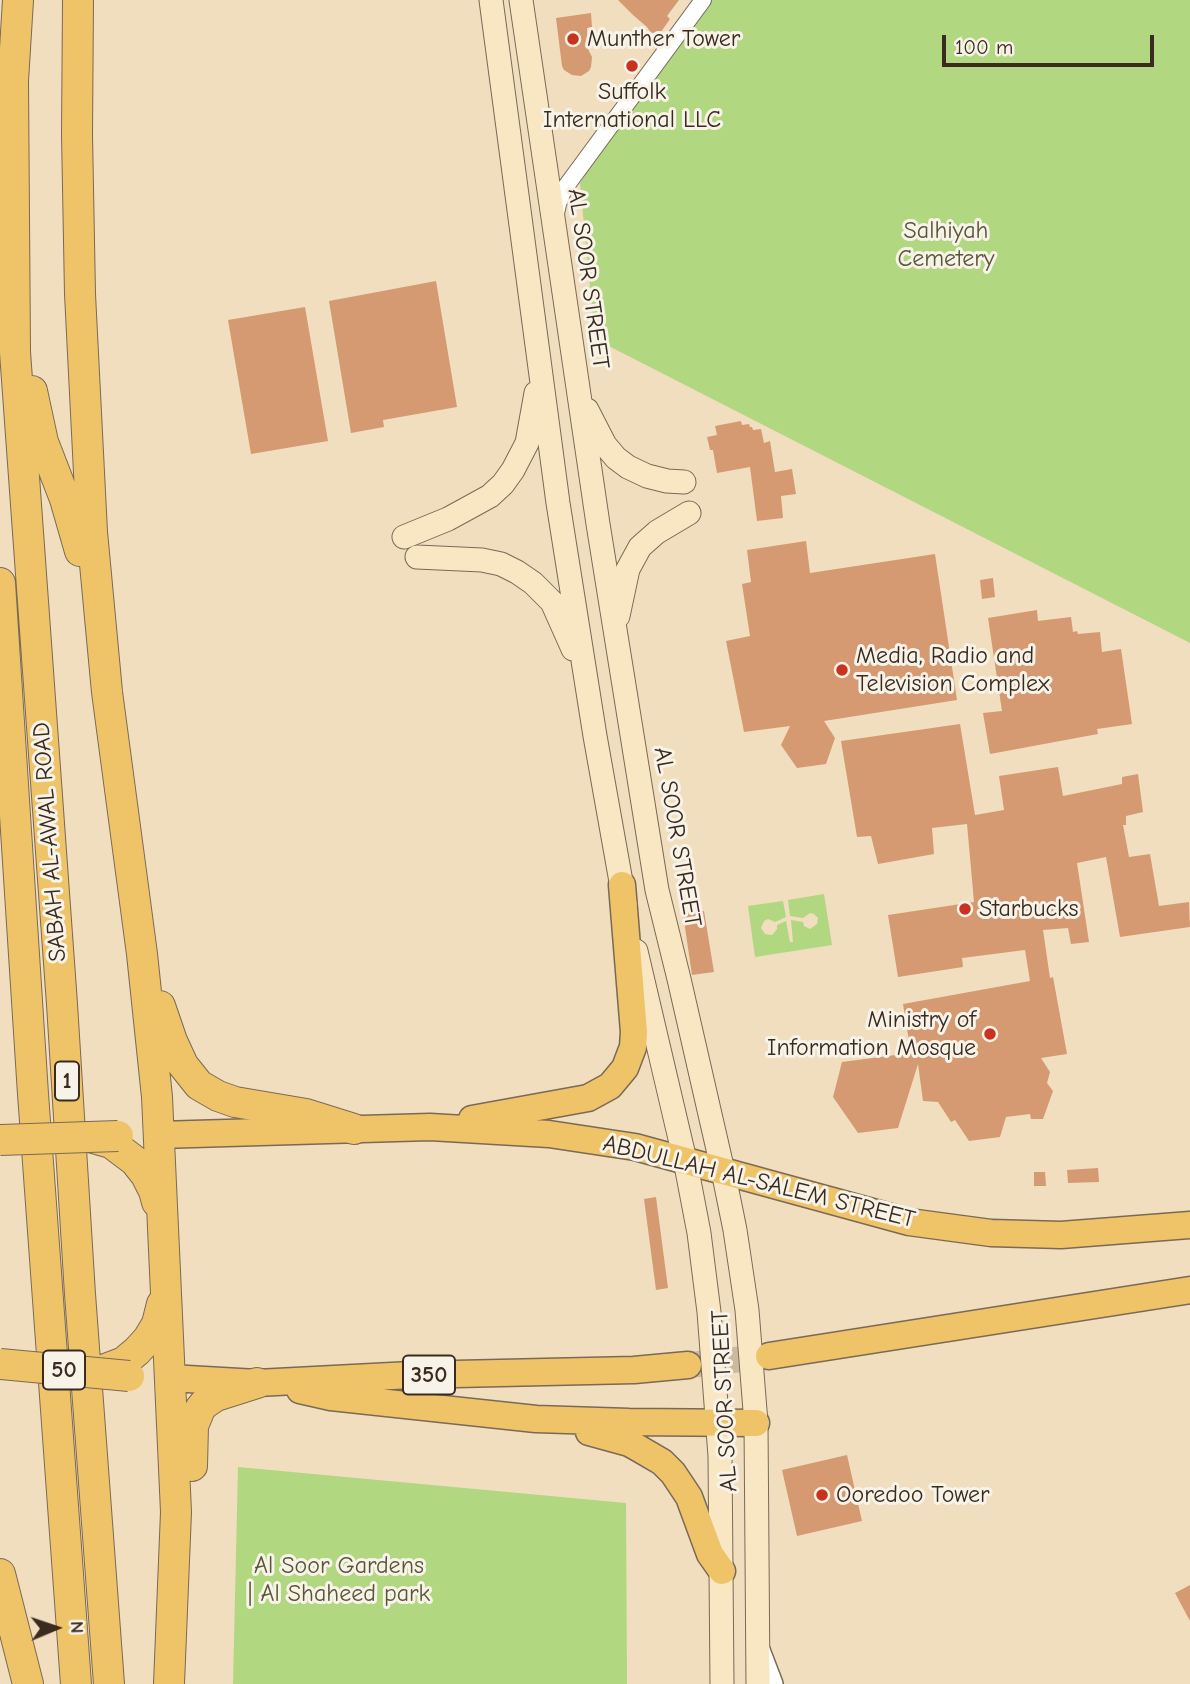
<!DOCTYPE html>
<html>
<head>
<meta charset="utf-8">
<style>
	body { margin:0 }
	#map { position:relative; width:1190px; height:1684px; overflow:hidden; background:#f0debf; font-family:"Comic Neue",sans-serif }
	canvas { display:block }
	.north { position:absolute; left:21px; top:1593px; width:70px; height:70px; -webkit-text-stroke:5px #f7f3e8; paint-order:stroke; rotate:88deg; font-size:19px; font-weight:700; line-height:28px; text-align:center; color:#3b2a1e }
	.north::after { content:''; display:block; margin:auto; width:24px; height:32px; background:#3b2a1e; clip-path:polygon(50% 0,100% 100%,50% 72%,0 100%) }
	.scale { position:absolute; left:942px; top:35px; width:212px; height:32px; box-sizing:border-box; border:4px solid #3b2a1e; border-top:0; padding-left:9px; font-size:21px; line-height:24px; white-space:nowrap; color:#3b2a1e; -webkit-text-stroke:5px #f7f3e8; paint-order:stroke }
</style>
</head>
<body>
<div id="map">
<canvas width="1190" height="1684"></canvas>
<div class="north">N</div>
<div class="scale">100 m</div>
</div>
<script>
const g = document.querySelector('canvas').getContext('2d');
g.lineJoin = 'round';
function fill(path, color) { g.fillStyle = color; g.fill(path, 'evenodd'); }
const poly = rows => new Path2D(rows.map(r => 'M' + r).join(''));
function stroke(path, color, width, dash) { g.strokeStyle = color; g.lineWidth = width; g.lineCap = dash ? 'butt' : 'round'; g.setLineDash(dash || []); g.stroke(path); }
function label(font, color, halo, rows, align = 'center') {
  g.font = font + ' "Comic Neue",sans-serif'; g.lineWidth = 6; g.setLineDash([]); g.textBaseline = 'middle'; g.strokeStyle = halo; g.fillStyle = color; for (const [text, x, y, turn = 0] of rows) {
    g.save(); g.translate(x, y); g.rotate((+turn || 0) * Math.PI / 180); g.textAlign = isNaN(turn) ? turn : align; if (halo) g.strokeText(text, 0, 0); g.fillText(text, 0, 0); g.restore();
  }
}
fill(poly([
	[708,0,1190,0,1190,643,595,339,580,183,620,118],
	[824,894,832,945,755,957,748,906,783,901,786,917,775,922,768,919,764,921,761,928,765,934,772,935,777,929,777,925,786,921,790,942,793,942,791,920,803,922,804,926,810,929,817,924,818,918,814,914,810,913,803,918,790,916,788,900],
	[238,1467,626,1503,627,1684,233,1684]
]), '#b1d781');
fill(poly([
	[618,0,679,0,667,16,670,19,661,32,651,33,647,27,633,15],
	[591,13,592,27,587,28,588,49,592,57,591,67,589,71,581,76,572,75,564,70,562,66,556,18],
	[436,281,457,407,383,420,384,427,351,433,329,301],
	[305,307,328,441,251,454,228,320],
	[741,421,742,425,749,424,750,427,752,427,753,430,761,429,764,443,770,441,775,472,792,469,796,494,781,496,783,518,757,521,750,467,717,473,713,450,710,450,707,437,717,435,715,426],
	[806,541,810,573,935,554,957,700,824,721,835,738,826,764,797,768,781,745,790,726,744,732,726,641,750,636,742,584,751,582,747,550],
	[993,578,995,597,982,599,980,580],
	[1037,610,1038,621,1071,617,1073,632,1077,631,1078,634,1100,632,1102,652,1121,649,1132,724,1097,729,1098,734,990,754,983,713,1002,711,988,618],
	[960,724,975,815,1004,810,999,776,1058,767,1063,796,1122,784,1122,777,1138,774,1143,812,1126,816,1126,825,1123,825,1129,857,1150,854,1159,906,1189,902,1190,927,1120,937,1106,857,1077,863,1089,942,1071,944,1068,928,1043,930,1050,978,1053,977,1067,1054,1041,1058,1050,1072,1047,1083,1053,1091,1043,1119,1031,1119,1030,1114,1006,1117,1000,1137,969,1141,955,1120,951,1122,938,1102,923,1101,918,1064,898,1128,858,1133,833,1097,842,1062,911,1053,903,1004,1030,981,1025,950,962,958,963,967,898,977,888,915,974,902,967,824,932,828,934,854,878,864,871,836,857,837,841,741],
	[695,884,700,911,704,911,714,972,692,975,683,914,686,914,681,887],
	[1098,1168,1099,1182,1068,1183,1067,1170],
	[1034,1172,1045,1172,1046,1186,1034,1186],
	[656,1197,668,1288,656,1290,644,1199],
	[847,1455,862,1521,797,1536,782,1470],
	[1190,1585,1190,1621,1175,1593]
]), '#d59a72');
stroke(poly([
	[690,1365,769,1356]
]), '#ccba9f', 26, [26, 13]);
const minor = poly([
	[556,214,558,204,564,189,703,0]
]);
const tertiary = poly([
	[759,1650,772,1684]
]);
const secondary = poly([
	[491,0,558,503,595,736,625,904],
	[521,0,598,524,657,890,679,979,723,1171,735,1230,747,1310,756,1423,758,1684],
	[587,410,605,445,616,458,628,467,647,476,667,481,684,482],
	[404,537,448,519,470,507,490,496,503,484,513,470,527,443,536,393],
	[417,557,482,560,501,564,517,572,533,583,552,602,573,649],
	[618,616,628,569,640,547,657,532,689,513],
	[636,951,685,1160,699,1233,709,1312,720,1456,722,1684]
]);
const primary = poly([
	[472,1119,588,1098,610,1086,625,1068,633,1047,634,1032,622,885],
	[159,1135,430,1127,549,1134,635,1147,909,1222,991,1233,1061,1235,1190,1225],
	[769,1356,1190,1290],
	[170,1378,257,1383,411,1375,634,1370,688,1365],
	[300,1390,331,1397,536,1419,629,1422,756,1423],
	[589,1432,629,1443,638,1448,662,1462,673,1473,689,1497,710,1554,722,1571]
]);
const motorway = poly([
	[18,0,13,81,15,352,62,1004,80,1294,109,1684],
	[78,0,77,135,80,294,92,532,107,692,142,954,157,1097,176,1512,169,1684],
	[32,391,43,442,65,499,80,551],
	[0,583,33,1094,76,1684],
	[160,1006,172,1041,183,1065,199,1085,218,1096,235,1102,306,1114,354,1129],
	[90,1137,111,1143,135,1161,146,1175,154,1191,157,1202],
	[95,1373,124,1362,137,1351,148,1339,157,1324,162,1304],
	[192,1466,193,1426,200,1409,204,1404,216,1396,257,1383],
	[0,1574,28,1684]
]);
stroke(minor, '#7a6956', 18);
stroke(tertiary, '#7a6956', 24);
stroke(secondary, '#7a6956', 25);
stroke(primary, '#7a6956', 29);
stroke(motorway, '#7a6956', 32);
stroke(minor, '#fff', 16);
stroke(tertiary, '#fff', 21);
stroke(secondary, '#f9e7c3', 23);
stroke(primary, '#efc469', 26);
stroke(motorway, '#efc469', 30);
const motorwayBridge = poly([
	[0,1140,118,1136],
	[0,1364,129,1376]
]);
stroke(motorwayBridge, '#7a6956', 32, []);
stroke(motorwayBridge, '#efc469', 30);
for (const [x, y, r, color] of [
	[573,39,7,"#c8321e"],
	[632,66,7,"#c8321e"],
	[842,670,7,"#c8321e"],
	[965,909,7,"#c8321e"],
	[990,1034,7,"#c8321e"],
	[822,1495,7,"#c8321e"]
]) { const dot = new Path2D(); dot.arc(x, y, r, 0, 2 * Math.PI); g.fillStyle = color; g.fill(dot); stroke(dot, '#f7f3e8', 2.5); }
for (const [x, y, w] of [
	[67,1081,24],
	[64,1370,42],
	[429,1375,52]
]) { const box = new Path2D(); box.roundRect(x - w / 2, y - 19.5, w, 39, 5); g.fillStyle = '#f7f3e8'; g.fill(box); stroke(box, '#3b2a1e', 2); }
label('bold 23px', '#3b2a1e', null, [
	["1",67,1081],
	["50",64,1370],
	["350",429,1375]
]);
label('24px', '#3b2a1e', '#f7f3e8', [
	["Munther Tower",587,39],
	["Suffolk",632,92,"center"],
	["International LLC",632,120,"center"],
	["Media, Radio and",856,656],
	["Television Complex",856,684],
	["Starbucks",979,909],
	["Ministry of",976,1020,"right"],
	["Information Mosque",976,1048,"right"],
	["Ooredoo Tower",836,1495]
], 'left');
label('24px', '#585537', '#f7f3e8', [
	["Salhiyah",946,231],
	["Cemetery",946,259],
	["Al Soor Gardens",339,1566],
	["| Al Shaheed park",339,1594]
]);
label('24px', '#3b2a1e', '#f7f3e8', [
	["AL SOOR STREET",588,279,82],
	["AL SOOR STREET",677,837,80],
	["SABAH AL-AWAL ROAD",50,842,-94],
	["ABDULLAH AL-SALEM STREET",759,1182,14],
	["AL SOOR STREET",725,1401,-93]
]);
</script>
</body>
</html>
